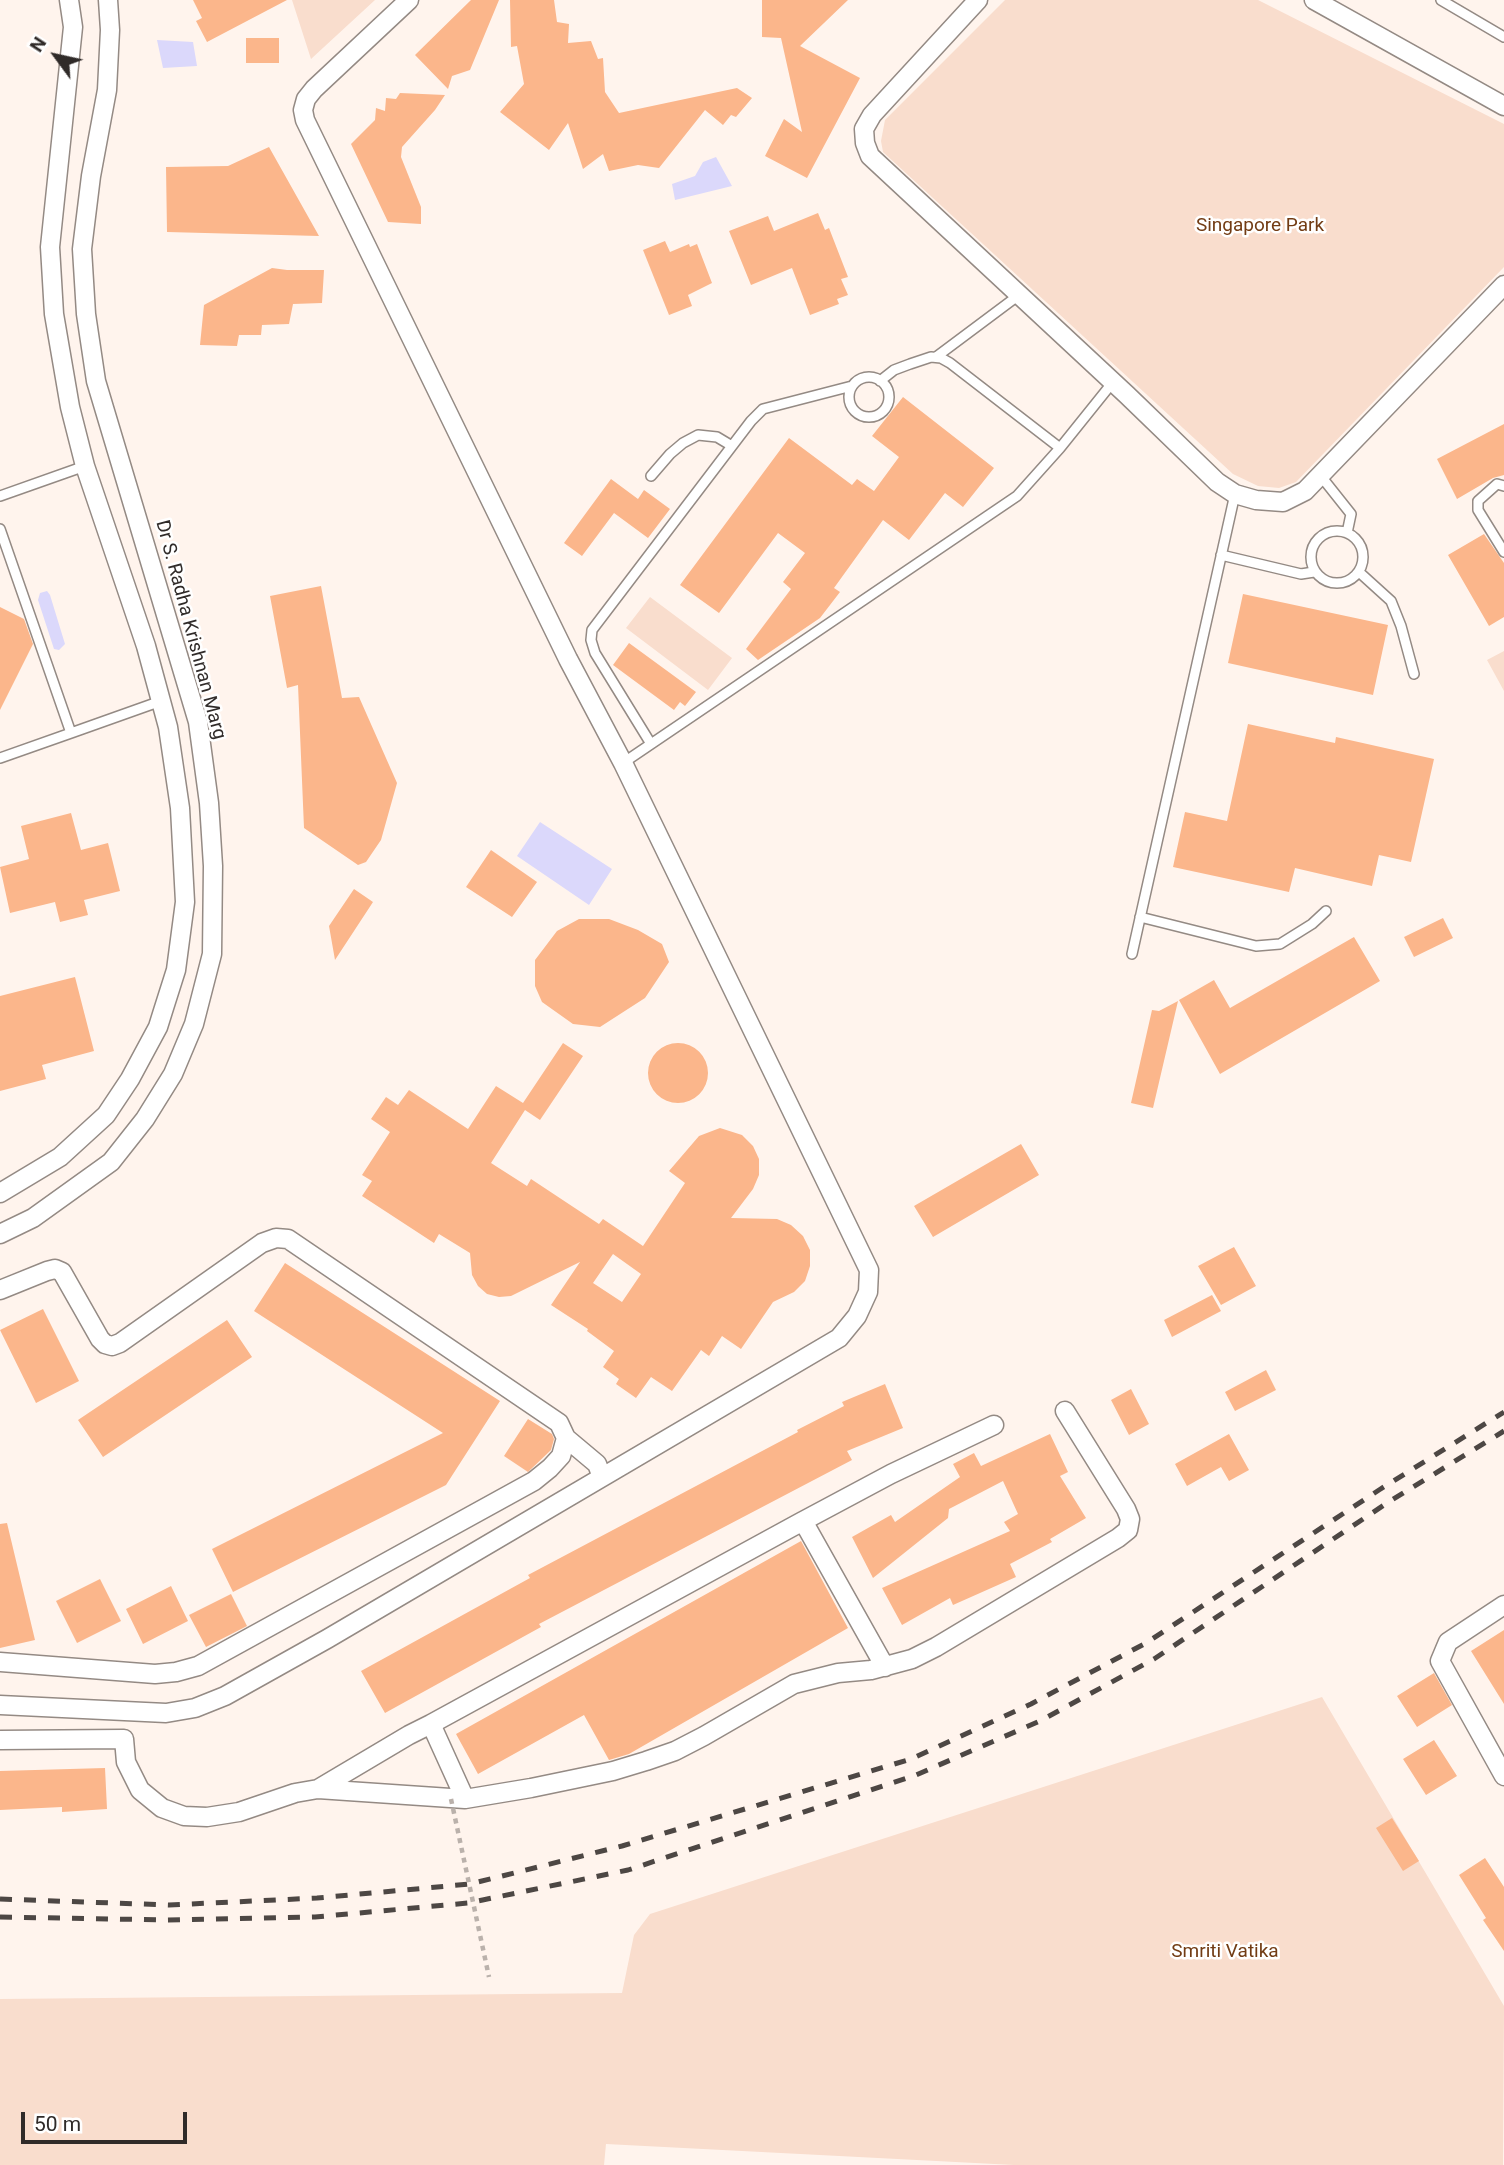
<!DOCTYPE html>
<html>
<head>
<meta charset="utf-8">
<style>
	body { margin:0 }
	#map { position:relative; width:1504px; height:2165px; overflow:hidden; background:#fff4ed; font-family:Roboto,sans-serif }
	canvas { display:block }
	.north { position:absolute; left:21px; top:21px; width:70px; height:70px; -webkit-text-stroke:5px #fff; paint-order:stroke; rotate:303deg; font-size:19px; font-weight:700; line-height:28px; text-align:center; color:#302b29 }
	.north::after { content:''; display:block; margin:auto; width:24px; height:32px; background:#302b29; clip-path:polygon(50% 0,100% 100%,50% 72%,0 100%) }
	.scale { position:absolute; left:21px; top:2112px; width:166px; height:32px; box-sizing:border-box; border:4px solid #302b29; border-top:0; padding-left:9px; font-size:21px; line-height:24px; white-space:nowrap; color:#302b29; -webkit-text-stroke:5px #fff; paint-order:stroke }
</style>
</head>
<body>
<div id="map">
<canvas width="1504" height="2165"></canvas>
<div class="north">N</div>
<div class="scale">50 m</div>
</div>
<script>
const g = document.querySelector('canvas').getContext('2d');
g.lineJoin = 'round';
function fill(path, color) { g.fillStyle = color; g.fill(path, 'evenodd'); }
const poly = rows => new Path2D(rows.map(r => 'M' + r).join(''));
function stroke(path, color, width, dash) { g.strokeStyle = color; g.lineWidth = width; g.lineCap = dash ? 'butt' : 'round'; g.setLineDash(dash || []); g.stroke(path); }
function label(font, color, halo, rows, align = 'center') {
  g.font = font + ' Roboto,sans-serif'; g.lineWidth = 5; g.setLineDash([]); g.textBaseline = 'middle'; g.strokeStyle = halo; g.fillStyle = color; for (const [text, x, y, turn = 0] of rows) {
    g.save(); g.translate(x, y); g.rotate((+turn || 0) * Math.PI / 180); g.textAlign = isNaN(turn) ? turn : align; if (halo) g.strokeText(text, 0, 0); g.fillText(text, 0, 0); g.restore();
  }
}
fill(poly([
	[292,0,375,0,311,59],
	[1005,0,1258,0,1504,124,1504,267,1296,482,1279,488,1258,486,1233,474,883,152,881,141,885,120],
	[650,597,732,658,708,690,626,628],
	[1504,651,1504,691,1487,660],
	[1322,1697,1504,2006,1503,2165,1014,2165,606,2144,604,2165,0,2165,0,1999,622,1993,634,1935,650,1914]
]), '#f9ddcd');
fill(poly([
	[157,40,193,42,197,66,163,68],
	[716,157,732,186,675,200,672,184,695,176,703,162],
	[47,591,50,595,65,644,59,650,54,649,38,600,40,593],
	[540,822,612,869,589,905,517,856]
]), '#dbd8fb');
fill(poly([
	[193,0,287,0,207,42,196,21,202,18],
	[471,0,499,0,470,70,452,76,448,89,415,55],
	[510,0,554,0,557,22,569,24,568,43,591,41,598,59,603,58,605,92,619,113,737,88,752,98,736,117,731,115,723,125,705,110,659,168,638,165,609,171,603,154,583,169,568,123,549,150,500,112,524,84,517,46,511,47],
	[762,0,848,0,800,46,860,78,807,178,765,156,784,119,802,132,781,38,762,37],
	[246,38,279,38,279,63,246,63],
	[400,93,445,95,435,110,402,147,401,157,421,207,421,224,388,222,351,144,375,120,376,108,385,111,386,98,396,99],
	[269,147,319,236,167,232,166,167,228,166],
	[818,213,825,230,829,228,848,277,841,279,848,295,837,299,839,304,810,315,792,268,751,285,729,231,768,216,774,231],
	[665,241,670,252,689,244,690,247,697,244,712,283,688,295,692,306,669,315,643,250],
	[272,268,287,270,324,270,322,303,293,304,289,324,262,325,261,335,239,335,237,346,200,345,204,305],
	[903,397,994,468,963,507,945,493,909,540,883,520,834,588,840,592,820,618,758,660,746,649,791,589,783,582,805,553,778,533,719,613,680,585,789,438,852,485,857,479,874,491,899,457,872,436],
	[1504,424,1504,475,1493,478,1457,499,1437,459],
	[611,479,638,499,644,490,670,509,648,538,614,513,582,556,564,543],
	[1484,534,1504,563,1504,617,1489,626,1448,555],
	[321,586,342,698,359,697,397,783,381,840,366,862,358,865,304,828,298,685,287,688,270,596],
	[1243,594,1388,625,1373,695,1228,663],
	[0,607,24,619,33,644,0,710],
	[629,643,696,692,685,706,680,702,674,710,613,665],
	[1248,724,1335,743,1336,737,1434,759,1411,862,1379,855,1372,886,1295,868,1289,892,1173,867,1185,812,1227,821],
	[71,813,81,850,108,843,120,891,84,900,88,915,60,922,55,902,10,913,0,867,29,859,21,826],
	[491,850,537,882,512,917,466,887],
	[354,889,373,902,335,960,329,926],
	[1443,918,1453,938,1414,957,1404,937],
	[579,919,609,919,638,930,662,944,669,962,645,998,600,1027,573,1024,542,1002,535,986,535,960,557,931],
	[1354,937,1380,981,1220,1074,1179,1000,1214,980,1230,1008],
	[75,977,94,1051,42,1065,46,1079,0,1091,0,996],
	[1178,1001,1153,1108,1131,1103,1152,1010,1159,1011],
	'648 1073a30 30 0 1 1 60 0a30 30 0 1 1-60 0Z',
	[563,1043,583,1056,540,1120,525,1110,491,1163,527,1186,531,1179,599,1224,603,1219,643,1246,685,1183,669,1171,699,1136,720,1128,742,1135,753,1146,759,1159,759,1175,753,1189,731,1218,777,1219,791,1225,803,1236,810,1250,810,1266,805,1281,794,1292,773,1302,741,1349,722,1336,709,1356,701,1350,672,1391,651,1377,636,1398,616,1384,619,1379,603,1367,614,1351,587,1331,588,1329,551,1305,580,1262,511,1296,499,1297,487,1294,478,1286,472,1275,470,1253,439,1234,434,1243,362,1196,372,1181,362,1175,390,1132,371,1119,386,1097,398,1105,409,1090,468,1129,496,1086,523,1103],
	[613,1254,641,1274,622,1302,593,1283],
	[1021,1144,1039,1175,933,1237,914,1206],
	[1234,1247,1256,1286,1221,1305,1198,1266],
	[285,1263,500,1401,446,1485,233,1592,212,1549,443,1433,254,1311],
	[1212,1295,1221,1311,1172,1337,1164,1320],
	[43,1309,79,1381,36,1403,0,1330],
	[227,1320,252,1357,103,1457,78,1420],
	[1266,1370,1276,1390,1235,1411,1225,1392],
	[885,1384,903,1428,847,1451,852,1460,539,1624,541,1627,385,1713,361,1671,530,1578,528,1575,798,1432,797,1430,844,1406,842,1402],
	[1131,1389,1149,1424,1129,1435,1111,1400],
	[528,1419,552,1434,554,1439,551,1450,528,1472,504,1456],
	[1050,1434,1068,1472,1060,1476,1086,1518,1050,1539,1052,1542,1010,1564,1016,1577,953,1605,950,1598,902,1625,882,1588,1010,1531,1004,1522,1018,1514,1003,1481,949,1509,948,1518,873,1578,852,1537,891,1515,895,1522,960,1477,953,1464,974,1453,981,1466],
	[1229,1434,1249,1470,1229,1481,1221,1467,1187,1486,1175,1464],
	[7,1523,35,1640,0,1648,0,1524],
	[801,1541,848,1628,629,1754,609,1760,584,1715,478,1774,456,1734],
	[100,1579,121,1621,77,1643,56,1601],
	[171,1586,188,1621,143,1644,126,1609],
	[231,1594,247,1626,206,1647,189,1615],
	[1504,1630,1504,1704,1471,1651],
	[1434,1673,1452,1705,1417,1727,1397,1696],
	[1434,1740,1457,1776,1426,1795,1403,1759],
	[105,1768,107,1809,62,1812,62,1807,0,1810,0,1771],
	[1392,1818,1419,1861,1403,1871,1376,1828],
	[1485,1858,1504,1887,1504,1951,1483,1920,1486,1918,1459,1875]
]), '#fbb68b');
const lane = poly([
	[1441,0,1504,37],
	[936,357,1019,295],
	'849 397a20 20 0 1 1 40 0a20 20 0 1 1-40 0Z',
	[880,381,894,370,910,364,931,357,941,358,950,363,1060,448],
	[1320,475,1351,514,1347,533],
	[651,476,670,454,683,443,698,435,717,437,732,446],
	[1504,486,1497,484,1478,501,1478,510,1504,552],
	[0,496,85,466],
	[0,529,71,733,161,701],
	'1311 557a26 26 0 1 1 52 0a26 26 0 1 1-52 0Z',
	[1221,555,1301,574,1314,572],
	[1359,572,1391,601,1401,626,1414,674],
	[651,744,595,653,591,640,592,630,751,421,763,409,852,386],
	[0,758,71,733],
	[623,763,1017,496,1060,448,1113,382],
	[1140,917,1256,946,1280,944,1312,924,1326,911],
	[1132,954,1235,494]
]);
const street = poly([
	[978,0,872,115,864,129,865,143,870,156,1127,395,1217,482,1235,494,1256,500,1283,502,1305,491,1504,285],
	[1314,0,1504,106],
	[0,1193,60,1157,106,1115,130,1079,158,1027,163,1011,176,970,185,902,180,808,168,727,146,646,85,466,70,407,54,314,50,247,73,27,69,0],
	[0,1234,33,1218,111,1162,145,1119,173,1074,194,1024,212,954,213,866,209,803,198,722,96,381,86,314,82,249,91,176,107,90,110,30,108,0],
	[0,1290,47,1271,55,1269,62,1272,100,1339,105,1344,112,1346,120,1343,262,1243,276,1238,288,1239,559,1423,566,1438,561,1456,550,1468,534,1481,198,1666,176,1672,155,1674,0,1662],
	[566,1438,597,1464,602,1477],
	[803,1521,891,1474,994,1425],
	[1504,1605,1448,1642,1440,1661,1504,1776],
	[0,1705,166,1713,195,1708,225,1696,327,1639,839,1338,857,1316,868,1292,869,1270,623,763,568,659,305,120,303,110,306,99,314,89,409,0],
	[431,1724,803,1521,885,1667],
	[0,1740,124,1739,126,1762,140,1790,162,1808,184,1816,207,1817,239,1812,295,1793,318,1789,465,1799,531,1788,613,1771,646,1761,675,1751,704,1736,794,1684,838,1673,871,1670,912,1659,936,1647,1118,1538,1128,1530,1130,1519,1126,1509,1065,1411],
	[318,1789,409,1735,431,1724,465,1799]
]);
stroke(lane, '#948a84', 12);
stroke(street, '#948a84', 21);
stroke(lane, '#fff', 9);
stroke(street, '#fff', 18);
stroke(poly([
	[0,1899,169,1905,317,1898,470,1884,622,1846,911,1759,1031,1704,1146,1643,1379,1490,1504,1412],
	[0,1917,167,1920,315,1917,468,1903,628,1870,916,1775,1040,1721,1154,1659,1387,1503,1504,1431]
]), '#4d4744', 5, [12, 12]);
stroke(poly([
	[451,1799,489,1977]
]), '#bab1ab', 4.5, [5, 5]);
label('19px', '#723c14', '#fff', [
	["Singapore Park",1260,226],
	["Smriti Vatika",1225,1952]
]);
label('19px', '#302b29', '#fff', [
	["Dr S. Radha Krishnan Marg",190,630,75]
]);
</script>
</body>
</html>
